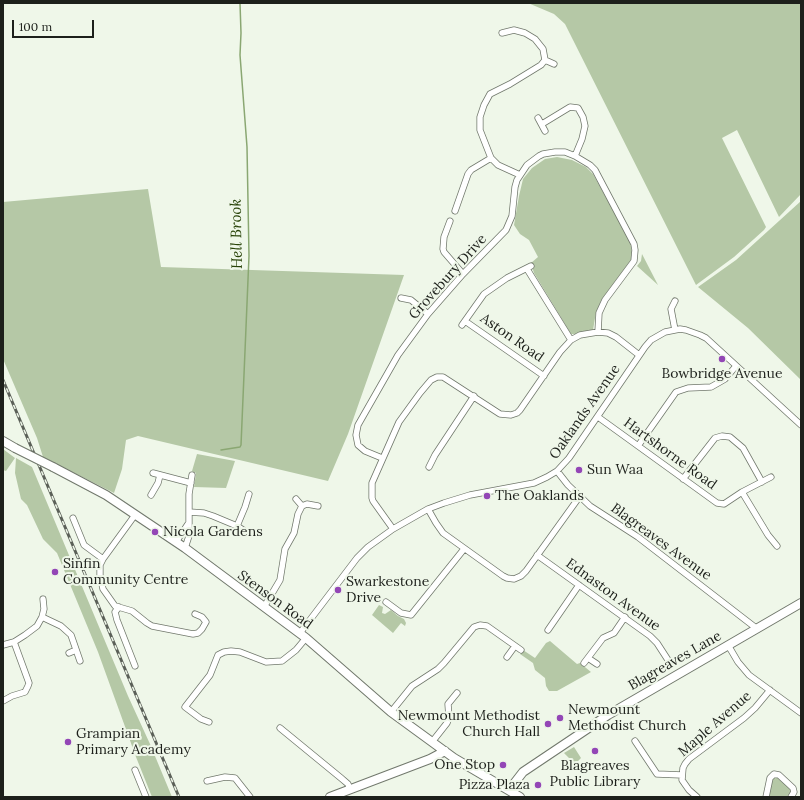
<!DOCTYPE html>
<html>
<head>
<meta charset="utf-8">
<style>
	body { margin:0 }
	#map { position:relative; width:804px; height:800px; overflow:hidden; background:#eff7e9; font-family:Lora,serif }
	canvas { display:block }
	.frame { position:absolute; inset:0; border:4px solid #1d201b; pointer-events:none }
	.scale { position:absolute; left:12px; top:20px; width:82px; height:18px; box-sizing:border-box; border:2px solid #1d201b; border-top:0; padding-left:5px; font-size:12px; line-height:14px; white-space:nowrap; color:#1d201b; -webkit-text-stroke:3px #eff7e9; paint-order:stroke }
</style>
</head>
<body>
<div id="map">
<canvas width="804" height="800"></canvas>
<div class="frame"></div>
<div class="scale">100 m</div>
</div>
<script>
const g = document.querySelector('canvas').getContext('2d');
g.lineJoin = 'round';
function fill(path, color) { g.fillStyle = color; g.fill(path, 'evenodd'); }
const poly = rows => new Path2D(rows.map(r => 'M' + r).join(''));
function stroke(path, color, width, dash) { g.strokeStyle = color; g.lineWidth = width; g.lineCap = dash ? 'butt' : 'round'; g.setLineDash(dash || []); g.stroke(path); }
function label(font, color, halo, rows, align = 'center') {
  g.font = font + ' Lora,serif'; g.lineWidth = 4; g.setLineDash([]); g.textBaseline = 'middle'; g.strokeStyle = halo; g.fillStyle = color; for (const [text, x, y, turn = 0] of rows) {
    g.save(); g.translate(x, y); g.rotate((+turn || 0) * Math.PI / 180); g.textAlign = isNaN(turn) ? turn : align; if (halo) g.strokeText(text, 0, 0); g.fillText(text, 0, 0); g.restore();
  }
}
fill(poly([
	[528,3,801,3,801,194,779,217,737,130,722,138,766,227,764,230,734,257,696,285,565,24,554,14],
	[557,157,572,160,586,167,593,174,630,241,632,252,631,260,602,299,596,312,593,330,576,334,571,334,534,273,531,263,538,257,529,240,520,234,514,225,519,196,523,179,532,168,545,159],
	[148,189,161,267,404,275,348,434,328,481,138,436,126,440,122,469,114,493,43,457,37,438,3,359,3,202],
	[801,201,801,380,748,328,698,287,736,260],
	[642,254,658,285,637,266,641,261],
	[3,449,15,458,6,471,3,470],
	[197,454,235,461,226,488,194,487,196,473,192,471],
	[16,458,32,467,128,696,150,744,172,797,152,797,136,757,98,652,57,553,43,539,27,505,21,499,15,473],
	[379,605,383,607,382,613,385,614,391,610,398,616,404,619,406,623,405,626,401,623,393,633,372,615],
	[550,641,577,664,580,663,591,672,557,691,549,691,546,686,545,678,535,670,533,663,520,654,523,650,535,658,546,643],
	[574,747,581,758,576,763,569,758,564,753],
	[773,777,778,778,790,788,792,791,790,795,785,797,768,797]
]), '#b5c8a6');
stroke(poly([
	[221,450,240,447,241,445,245,351,249,256,247,147,240,55,241,33,240,3]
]), '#8aa772', 1.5);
const street = poly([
	[502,33,514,30,525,33,535,39,543,49,545,60,541,65,510,84,490,94,484,105,480,117,480,130,491,158,498,165,520,175],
	[545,60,554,64],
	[538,118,545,131],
	[542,124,570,107,578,108,583,117,585,126,582,139,575,156],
	[455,211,468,174,471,170,491,158],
	[450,221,444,237,443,249,444,252,463,274],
	[527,269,571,340],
	[401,298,411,300,428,314],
	[465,321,544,376],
	[462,325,484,294,507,278,531,266],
	[675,330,671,309,675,301],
	[598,417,717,503,724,504,742,492,771,477],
	[638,446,676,392,688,388,711,387,725,379,736,366],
	[382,458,365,451,358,445,356,435,358,425,398,355,428,314,463,274,506,230,512,216,515,187,517,180,527,165,539,156,543,154,555,152,565,152,575,156,590,165,595,170,634,244,635,250,634,261,605,300,599,313,598,332],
	[429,467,435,455,474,396],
	[557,471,568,485,590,506,638,537,756,628],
	[153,473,191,483],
	[683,479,715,438,722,436,730,437,743,448,762,482],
	[742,492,768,535,777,546],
	[151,495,158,483,160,475],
	[296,499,302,506,307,504,318,506],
	[428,509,436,523,443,533,503,576,507,578,514,579,521,576,526,571,580,496],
	[189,512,204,513,213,516,237,526,243,530],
	[135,515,103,559,100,565,100,575,103,589,115,606,132,611,147,623,152,626,193,634,198,633,202,629,206,622,202,617,195,614],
	[73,518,84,545,103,559],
	[237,526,245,507,249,494],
	[393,529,373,501,372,498,372,483,399,422,420,393,431,380,437,377,443,377,500,414,511,415,517,413,520,410,560,352,571,340,580,335,598,332,608,333,616,337,639,355],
	[176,542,188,524],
	[185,548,189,536,189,494,192,475],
	[537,555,650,636,657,643,668,660],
	[386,602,401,613,411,615,464,549],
	[119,607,115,612,117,620,135,666],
	[264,607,280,580,285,549,294,533,298,514,302,506],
	[42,617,61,626,71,635,80,661],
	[548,630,579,585],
	[300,633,357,558,368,547,393,529,428,509,444,503,470,495,534,483,547,477,557,471,569,458,645,347,651,340,665,332,680,329,686,330,700,335,706,338,801,425],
	[3,645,14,642,25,635,37,626,42,617,44,609,43,599],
	[728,645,738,662,749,675,801,713],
	[69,653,76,650],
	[507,657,515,646],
	[588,658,597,664],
	[584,663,603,638,614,633,625,617],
	[3,701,12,696,25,692,28,686,29,683,14,642],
	[391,712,412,686,438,669,444,663,474,627,480,625,487,626,521,650],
	[209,722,201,719,185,707,210,675,218,655,224,652,231,651,240,652,266,662,282,661,296,650,306,638],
	[280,728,341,778,348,784,350,790],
	[635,741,657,774,682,775],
	[432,742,447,723,449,718,448,704,457,693],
	[135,770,146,797],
	[207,781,225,777,235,778,250,797],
	[697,797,689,790,682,780,683,768,685,764,689,759,744,718,755,708,770,690],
	[766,797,770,778,774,774,779,775,793,788,794,792,791,797]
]);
const secondary = poly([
	[3,441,15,448],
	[53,467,106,495,185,548,306,638,391,712,454,758,520,797],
	[509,790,523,772,608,715,801,603],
	[330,797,430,759,445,751]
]);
stroke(street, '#71786c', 7);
stroke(secondary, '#71786c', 10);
stroke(street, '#fff', 5.5);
stroke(secondary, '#fff', 8);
const rail = poly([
	[3,380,179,797]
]);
stroke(rail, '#5b6058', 3);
stroke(rail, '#eff7e9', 1.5, [4.5]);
const secondaryBridge = poly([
	[15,448,53,467]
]);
stroke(secondaryBridge, '#71786c', 10, []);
stroke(secondaryBridge, '#fff', 8);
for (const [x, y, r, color] of [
	[722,359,4,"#9346b6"],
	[579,470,4,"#9346b6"],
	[487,496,4,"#9346b6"],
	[155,532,4,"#9346b6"],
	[55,572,4,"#9346b6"],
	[338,590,4,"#9346b6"],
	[560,718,4,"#9346b6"],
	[548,724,4,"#9346b6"],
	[68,742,4,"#9346b6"],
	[595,751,4,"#9346b6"],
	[503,765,4,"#9346b6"],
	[538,785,4,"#9346b6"]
]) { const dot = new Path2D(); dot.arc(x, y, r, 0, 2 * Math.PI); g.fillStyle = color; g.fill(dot); stroke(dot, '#eff7e9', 1.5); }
label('14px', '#1d201b', '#eff7e9', [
	["Grovebury Drive",448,277,-48],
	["Aston Road",512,338,35],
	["Oaklands Avenue",585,412,-55],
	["Hartshorne Road",670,454,36],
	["Blagreaves Avenue",661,542,36],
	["Ednaston Avenue",613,595,36],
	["Stenson Road",275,600,36],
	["Blagreaves Lane",675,661,-30],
	["Maple Avenue",715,724,-41]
]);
label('14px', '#1d201b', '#eff7e9', [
	["Bowbridge Avenue",722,374,"center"],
	["Sun Waa",587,470],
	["The Oaklands",495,496],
	["Nicola Gardens",163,532],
	["Sinfin",63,564],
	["Community Centre",63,580],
	["Swarkestone",346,582],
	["Drive",346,598],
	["Newmount",568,710],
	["Methodist Church",568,726],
	["Newmount Methodist",540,716,"right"],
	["Church Hall",540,732,"right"],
	["Grampian",76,734],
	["Primary Academy",76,750],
	["One Stop",495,765,"right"],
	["Blagreaves",595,766,"center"],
	["Public Library",595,782,"center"],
	["Pizza Plaza",530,785,"right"]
], 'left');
label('italic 15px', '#284308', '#eff7e9', [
	["Hell Brook",237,234,-91]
]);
</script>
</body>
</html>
